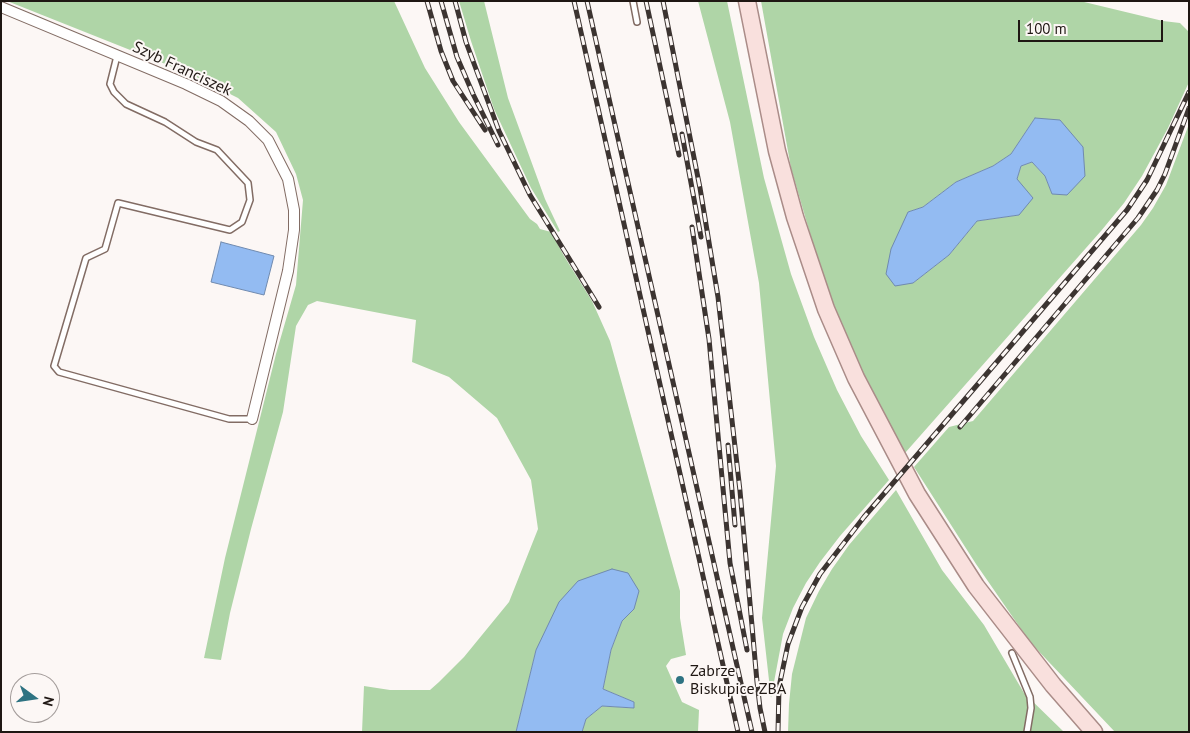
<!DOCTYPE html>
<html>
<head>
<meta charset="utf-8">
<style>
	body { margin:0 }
	#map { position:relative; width:1190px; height:733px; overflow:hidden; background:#fcf7f5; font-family:"PT Sans",sans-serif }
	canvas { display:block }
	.frame { position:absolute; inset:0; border:2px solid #1f1713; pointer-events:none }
	.north { position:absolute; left:10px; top:673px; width:50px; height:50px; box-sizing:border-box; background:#fcf7f5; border:1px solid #a49d9b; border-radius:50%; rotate:104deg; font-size:14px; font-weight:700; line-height:20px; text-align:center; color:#1f1713 }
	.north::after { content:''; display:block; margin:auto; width:18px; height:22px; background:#2e7382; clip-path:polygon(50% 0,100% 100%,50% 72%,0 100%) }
	.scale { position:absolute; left:1018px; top:20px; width:145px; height:22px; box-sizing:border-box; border:2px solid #1f1713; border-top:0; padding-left:6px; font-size:15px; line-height:18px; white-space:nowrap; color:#1f1713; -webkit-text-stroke:4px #fcf7f5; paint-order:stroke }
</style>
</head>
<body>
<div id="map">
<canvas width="1190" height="733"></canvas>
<div class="frame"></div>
<div class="north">N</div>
<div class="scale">100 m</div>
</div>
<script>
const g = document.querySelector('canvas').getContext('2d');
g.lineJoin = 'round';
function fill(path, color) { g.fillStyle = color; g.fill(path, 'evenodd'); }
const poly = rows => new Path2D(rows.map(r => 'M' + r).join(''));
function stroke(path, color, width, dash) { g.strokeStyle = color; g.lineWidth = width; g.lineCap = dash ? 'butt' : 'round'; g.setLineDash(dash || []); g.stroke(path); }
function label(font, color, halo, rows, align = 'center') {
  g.font = font + ' "PT Sans",sans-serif'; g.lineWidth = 4; g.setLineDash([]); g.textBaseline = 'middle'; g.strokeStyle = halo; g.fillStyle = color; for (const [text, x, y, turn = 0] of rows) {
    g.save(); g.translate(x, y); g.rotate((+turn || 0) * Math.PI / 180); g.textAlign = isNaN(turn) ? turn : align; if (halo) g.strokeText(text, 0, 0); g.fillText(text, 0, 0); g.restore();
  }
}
fill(poly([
	[7,1,394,1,425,68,459,122,530,219,537,224,540,229,551,232,564,256,592,301,610,341,680,591,680,618,686,655,671,659,666,666,682,702,699,710,698,732,582,732,586,719,602,706,634,708,634,702,603,689,611,650,622,621,634,609,536,650,516,732,362,732,364,686,390,690,430,690,439,682,464,657,509,602,538,529,531,480,497,418,449,377,412,362,416,320,317,301,308,305,296,326,283,412,251,529,230,613,221,660,204,658,225,558,276,354,296,285,303,200,296,174,276,132,238,98,188,73],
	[459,1,484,1,508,98,545,199,560,231,558,232,531,188,494,109,471,41],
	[698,1,727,1,764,178,791,274,814,337,837,390,861,436,889,480,840,536,820,562,806,583,793,608,783,634,771,698,762,618,776,466,759,283,730,122],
	[761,1,1080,1,1163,21,1180,23,1189,32,1189,82,1168,128,1142,176,1124,203,1101,231,905,453,859,364,829,299,791,168],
	[1035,118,1052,194,1045,176,1032,162,1021,166,1017,179,1019,215,977,221,949,255,913,283,908,212,923,207,956,182,993,166,1011,154],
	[1189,124,1189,732,1115,732,1030,642,976,564,914,467,949,427,973,421,1141,225,1153,208,1166,185],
	[896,490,942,570,984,625,1024,693,1064,732,788,732,789,704,792,674,806,618,819,591,832,569,849,545]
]), '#afd5a7');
const water = poly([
	[1035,118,1060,120,1083,147,1085,176,1067,195,1052,194,1045,176,1032,162,1021,166,1017,179,1033,198,1019,215,977,221,949,255,913,283,895,286,886,274,891,249,908,212,923,207,956,182,993,166,1011,154,1035,118],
	[221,242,274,256,264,295,211,282,221,242],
	[612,569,628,573,639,591,634,609,622,621,611,650,603,689,634,702,634,708,602,706,586,719,582,732,516,732,536,650,559,602,578,581,612,569]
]);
fill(water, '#93bbf2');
stroke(water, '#708aaf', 1);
const service = poly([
	[633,1,637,22],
	[117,56,110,84,114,92,126,104,165,122,196,142,217,150,248,183,250,200,242,222,230,230,118,203,105,249,86,258,54,366,59,372,229,419,252,419],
	[1012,653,1030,697,1031,708,1027,732]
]);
const minor = poly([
	[1,7,186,84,221,101,249,121,268,140,288,179,294,210,294,230,288,271,252,419]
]);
const primary = poly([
	[747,1,777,151,795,217,826,309,856,378,917,494,976,586,1053,685,1094,732]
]);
stroke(service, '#826c64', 8);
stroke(minor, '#826c64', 12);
stroke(primary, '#aa8c88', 19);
stroke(service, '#fff', 5);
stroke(minor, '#fff', 10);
stroke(primary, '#f9e0dd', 16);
const rail = poly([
	[427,1,441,51,453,81,485,130],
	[441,1,457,57,473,94,498,145],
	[455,1,466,42,499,131,530,195,599,307],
	[574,1,738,732],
	[587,1,752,732],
	[646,1,679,155],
	[663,1,700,188,718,297,740,491,757,682,760,708,765,732],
	[682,134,701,237],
	[692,227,709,339,730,563,747,650],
	[960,427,1138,218,1157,190,1165,174,1189,108],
	[728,445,735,525],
	[778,732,779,687,788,644,802,607,820,574,864,517,1127,210,1147,180,1189,92]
]);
stroke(rail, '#3c3431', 5);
stroke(rail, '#fcf7f5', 3, [9]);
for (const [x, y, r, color] of [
	[680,680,5,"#2e7382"]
]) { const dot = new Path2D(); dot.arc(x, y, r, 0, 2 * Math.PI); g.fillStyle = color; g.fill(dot); stroke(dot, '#fcf7f5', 2); }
label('16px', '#1f1713', '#fcf7f5', [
	["Szyb Franciszek",182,69,25]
]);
label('16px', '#1f1713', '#fcf7f5', [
	["Zabrze",690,671],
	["Biskupice ZBA",690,689]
], 'left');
</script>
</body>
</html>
